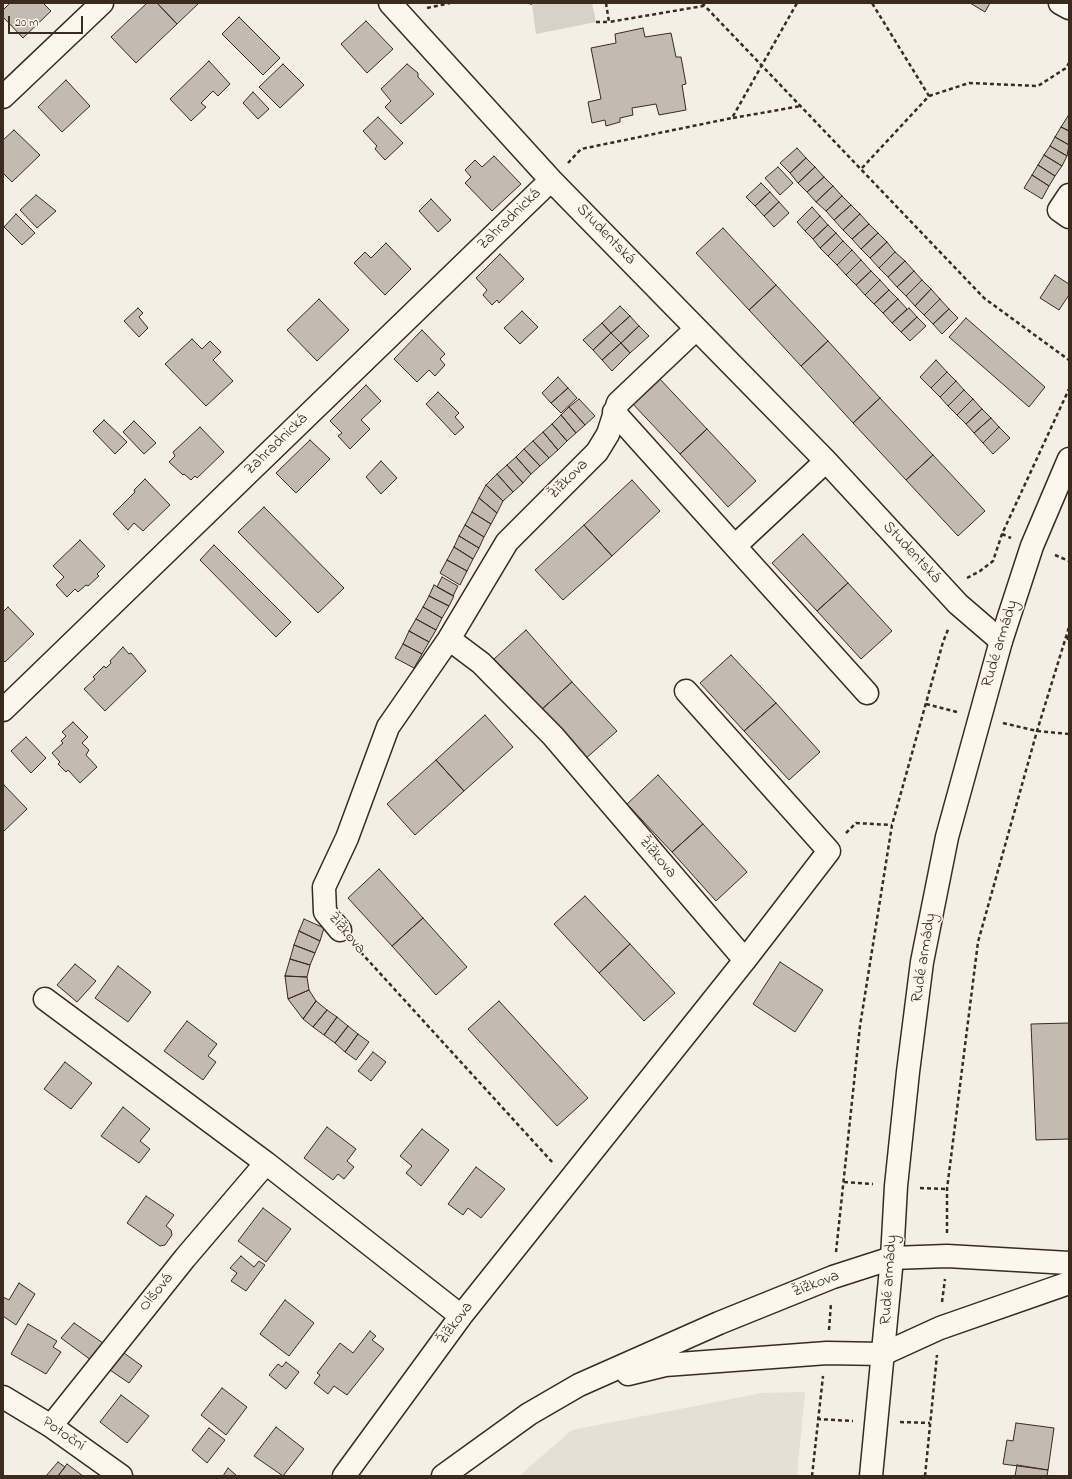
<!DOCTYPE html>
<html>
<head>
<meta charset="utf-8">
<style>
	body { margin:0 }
	#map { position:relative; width:1072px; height:1479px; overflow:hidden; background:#f3efe4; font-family:"Indie Flower",sans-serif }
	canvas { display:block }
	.frame { position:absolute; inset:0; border:4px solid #3b2a1e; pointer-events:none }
	.scale { position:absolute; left:8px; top:16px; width:75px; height:18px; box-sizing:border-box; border:2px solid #3b2a1e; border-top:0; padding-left:5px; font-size:12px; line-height:14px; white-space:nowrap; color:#3b2a1e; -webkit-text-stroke:3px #fbf7ec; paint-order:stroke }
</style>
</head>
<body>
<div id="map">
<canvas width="1072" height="1479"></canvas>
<div class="frame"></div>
<div class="scale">20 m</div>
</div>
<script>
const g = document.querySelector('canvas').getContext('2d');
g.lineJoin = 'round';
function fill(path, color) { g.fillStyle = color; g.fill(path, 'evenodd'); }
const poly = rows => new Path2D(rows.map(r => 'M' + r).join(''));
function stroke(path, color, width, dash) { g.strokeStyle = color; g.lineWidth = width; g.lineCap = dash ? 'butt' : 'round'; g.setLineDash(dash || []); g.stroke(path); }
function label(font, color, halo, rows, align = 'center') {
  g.font = font + ' "Indie Flower",sans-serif'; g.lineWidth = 3; g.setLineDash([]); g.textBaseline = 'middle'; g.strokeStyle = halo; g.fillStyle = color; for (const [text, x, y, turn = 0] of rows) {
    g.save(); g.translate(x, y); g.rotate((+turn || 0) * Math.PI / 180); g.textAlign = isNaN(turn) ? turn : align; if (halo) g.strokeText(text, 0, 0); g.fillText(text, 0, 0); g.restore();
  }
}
fill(poly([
	[805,1392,797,1476,519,1476,572,1430,762,1393]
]), '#e5dfd4');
fill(poly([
	[537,3,592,3,596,22,536,34,532,4]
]), '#d8d1c6');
const building = poly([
	[10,3,43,3,51,11,23,38,3,17,3,10,10,3],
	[147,3,157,3,177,24,136,63,111,37,147,3],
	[157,3,199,3,177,24,157,3],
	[970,3,990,3,985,12,970,3],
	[239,17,280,58,263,75,222,34,239,17],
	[366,21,393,49,367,73,341,44,366,21],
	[643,28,645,37,671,33,676,57,681,57,686,84,682,85,686,110,659,115,656,104,632,108,633,115,620,118,620,122,606,126,605,120,592,123,588,102,601,99,591,48,616,43,615,34,643,28],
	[209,61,230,84,218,96,213,91,201,103,206,107,191,121,170,99,209,61],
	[283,64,304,85,280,108,259,87,283,64],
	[407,64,418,73,418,77,434,94,401,124,385,107,391,101,381,89,407,64],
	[66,80,90,106,62,132,38,107,66,80],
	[253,92,269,109,258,119,243,103,253,92],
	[1068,116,1069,116,1069,131,1061,127,1068,116],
	[378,117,403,143,385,160,375,149,377,146,363,131,378,117],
	[1061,127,1069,131,1069,145,1055,137,1061,127],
	[14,130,40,155,12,182,3,173,3,140,14,130],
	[1055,137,1069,145,1067,156,1050,146,1055,137],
	[1050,146,1067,156,1062,166,1044,155,1050,146],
	[797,148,806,158,790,173,780,163,797,148],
	[1044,155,1062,166,1055,176,1038,165,1044,155],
	[494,156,521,184,492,211,465,183,471,177,465,170,475,160,482,167,494,156],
	[806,158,815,167,798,183,790,173,806,158],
	[1038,165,1055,176,1049,186,1032,175,1038,165],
	[778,167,793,183,780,195,765,178,778,167],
	[815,167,824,177,807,192,798,183,815,167],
	[1032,175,1049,186,1042,199,1024,188,1032,175],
	[824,177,833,186,816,202,807,192,824,177],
	[761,183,770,192,755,206,746,197,761,183],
	[833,186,842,196,826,211,816,202,833,186],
	[770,192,779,202,764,216,755,206,770,192],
	[36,195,56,211,37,228,20,210,36,195],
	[842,196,851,205,834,220,826,211,842,196],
	[431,199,451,220,438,232,419,211,431,199],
	[779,202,789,213,774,227,764,216,779,202],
	[851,205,860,214,843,230,834,220,851,205],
	[812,207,820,216,805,231,797,222,812,207],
	[16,214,35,233,22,245,4,227,16,214],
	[860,214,869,224,852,239,843,230,860,214],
	[820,216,828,225,813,239,805,231,820,216],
	[869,224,878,233,861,249,852,239,869,224],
	[828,225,836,233,820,248,813,239,828,225],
	[723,228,776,285,749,310,696,253,723,228],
	[836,233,843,241,828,256,820,248,836,233],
	[878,233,887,242,870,258,861,249,878,233],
	[843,241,852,250,837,265,828,256,843,241],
	[887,242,895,252,879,268,870,258,887,242],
	[386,243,411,269,385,295,354,263,365,252,371,258,386,243],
	[852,250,861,260,846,275,837,265,852,250],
	[895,252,905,261,888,277,879,268,895,252],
	[500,254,524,279,499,303,497,300,492,305,483,295,487,290,476,278,500,254],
	[861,260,871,271,856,285,846,275,861,260],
	[905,261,914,271,897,287,888,277,905,261],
	[871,271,880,280,865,295,856,285,871,271],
	[914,271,922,280,906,296,897,287,914,271],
	[1055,275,1069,284,1069,295,1059,310,1040,298,1055,275],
	[880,280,889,290,874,304,865,295,880,280],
	[922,280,931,289,915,306,906,296,922,280],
	[776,285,828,341,801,366,749,310,776,285],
	[931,289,940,299,924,315,915,306,931,289],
	[889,290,898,299,883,313,874,304,889,290],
	[319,299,349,330,317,361,287,330,319,299],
	[898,299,907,309,892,323,883,313,898,299],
	[940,299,949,309,933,324,924,315,940,299],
	[620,306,630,316,611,333,602,323,620,306],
	[138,308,143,313,139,317,148,328,139,337,124,321,138,308],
	[909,308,917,317,901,332,892,323,909,308],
	[949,309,958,318,942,334,933,324,949,309],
	[522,311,538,327,520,344,504,328,522,311],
	[630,316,639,326,621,343,611,333,630,316],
	[917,317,926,326,910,341,901,332,917,317],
	[966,318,1045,387,1029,407,949,337,966,318],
	[602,323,611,333,593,350,583,340,602,323],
	[639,326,649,336,630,353,621,343,639,326],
	[422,330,445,354,440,359,445,365,435,376,429,370,417,382,394,359,422,330],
	[611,333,621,343,602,360,593,350,611,333],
	[192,339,202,349,210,341,221,352,213,360,233,381,206,406,165,364,192,339],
	[828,341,880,398,853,423,801,366,828,341],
	[621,343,630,353,612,371,602,360,621,343],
	[936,360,947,372,931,388,920,377,936,360],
	[947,372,956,381,940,397,931,388,947,372],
	[558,377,568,388,551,403,542,393,558,377],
	[658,377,707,429,680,454,631,402,658,377],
	[956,381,964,390,948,406,940,397,956,381],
	[366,385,381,401,361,420,370,429,350,449,338,436,342,433,330,421,366,385],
	[568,388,577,398,561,413,551,403,568,388],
	[964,390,973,399,957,415,948,406,964,390],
	[438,392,459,413,455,417,464,427,455,435,426,404,438,392],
	[880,398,933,455,906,480,853,423,880,398],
	[579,399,595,416,585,425,569,407,579,399],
	[973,399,982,409,966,424,957,415,973,399],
	[569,407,585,425,576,433,561,415,569,407],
	[982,409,991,418,974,433,966,424,982,409],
	[561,415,576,433,567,441,552,424,561,415],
	[991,418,999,427,983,443,974,433,991,418],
	[104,420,127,442,115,454,93,431,104,420],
	[134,421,156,443,144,454,123,432,134,421],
	[552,424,567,441,558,450,543,432,552,424],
	[200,427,224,452,197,478,195,476,191,480,184,474,183,475,169,462,175,456,173,452,200,427],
	[999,427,1010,438,993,454,983,443,999,427],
	[707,429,756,481,728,507,680,454,707,429],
	[543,432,558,450,549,458,533,441,543,432],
	[310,440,330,459,296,493,276,473,310,440],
	[533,441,549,458,540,466,524,449,533,441],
	[524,449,540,466,531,474,516,457,524,449],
	[933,455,985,511,958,536,906,480,933,455],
	[516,457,531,474,523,483,507,465,516,457],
	[381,461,397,478,381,494,366,477,381,461],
	[507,465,523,483,513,492,497,474,507,465],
	[497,474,513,492,503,501,486,485,497,474],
	[145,479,170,505,143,531,134,523,128,530,113,514,135,492,134,490,145,479],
	[632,480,660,511,612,556,584,525,632,480],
	[486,485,503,501,497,513,479,498,486,485],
	[479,498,497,513,491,524,472,512,479,498],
	[264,507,344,588,318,613,238,532,264,507],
	[472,512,491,524,484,537,465,525,472,512],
	[465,525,484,537,479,548,459,536,465,525],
	[584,525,612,556,563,600,535,570,584,525],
	[803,534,848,583,817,611,772,563,803,534],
	[459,536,479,548,473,559,454,547,459,536],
	[80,540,105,566,97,574,99,576,88,586,86,585,78,592,75,589,67,597,56,585,64,577,53,566,80,540],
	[214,545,291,622,276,637,200,560,214,545],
	[454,547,473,559,467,571,447,560,454,547],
	[447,560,467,571,460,585,440,573,447,560],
	[442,577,458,586,453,596,437,587,442,577],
	[848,583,892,631,861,659,817,611,848,583],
	[434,585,454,596,449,606,429,596,434,585],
	[429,596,449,606,442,618,423,607,429,596],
	[8,607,34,634,5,662,3,660,3,612,8,607],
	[423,607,442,618,436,630,416,619,423,607],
	[416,619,436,630,429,642,409,631,416,619],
	[526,630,572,682,541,710,494,659,526,630],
	[409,631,429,642,422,654,403,644,409,631],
	[403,644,422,654,414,668,395,658,403,644],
	[123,647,129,654,131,653,146,671,105,711,84,689,95,679,93,677,104,666,106,668,111,663,110,661,123,647],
	[731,655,776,703,744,731,700,683,731,655],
	[572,682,617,731,585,759,541,710,572,682],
	[776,703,820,752,789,780,744,731,776,703],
	[485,715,513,747,464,791,436,760,485,715],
	[73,722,88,737,82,743,89,750,86,755,97,767,80,783,68,770,66,772,58,764,60,762,52,753,63,743,61,741,66,736,62,732,73,722],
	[26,737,46,758,31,773,11,751,26,737],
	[436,760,464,791,415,835,387,804,436,760],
	[658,775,703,824,672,852,627,804,658,775],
	[4,785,27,809,3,832,3,786,4,785],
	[703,824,747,872,716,901,672,852,703,824],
	[379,869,423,918,392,946,348,898,379,869],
	[585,896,630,944,599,973,554,924,585,896],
	[423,918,467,967,436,995,392,946,423,918],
	[304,919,324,928,320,941,299,931,304,919],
	[299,931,320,941,315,953,294,945,299,931],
	[630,944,675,993,644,1021,599,973,630,944],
	[294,945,315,953,310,965,290,959,294,945],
	[290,959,310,965,307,977,285,976,290,959],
	[780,962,823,990,795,1032,753,1004,780,962],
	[75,964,96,981,77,1002,57,985,75,964],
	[118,966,151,992,128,1022,95,998,118,966],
	[285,976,307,977,309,990,288,999,285,976],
	[309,990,316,1001,303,1019,288,999,309,990],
	[316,1001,327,1010,313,1027,303,1019,316,1001],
	[499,1001,588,1098,557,1126,468,1029,499,1001],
	[327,1010,337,1017,324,1035,313,1027,327,1010],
	[337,1017,348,1026,335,1043,324,1035,337,1017],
	[187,1021,217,1044,208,1056,216,1062,203,1080,164,1051,187,1021],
	[1069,1023,1069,1139,1036,1140,1031,1024,1069,1023],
	[348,1026,358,1034,345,1052,335,1043,348,1026],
	[358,1034,369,1042,356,1060,345,1052,358,1034],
	[373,1052,386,1062,371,1081,358,1071,373,1052],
	[65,1062,92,1083,71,1109,44,1089,65,1062],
	[123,1107,150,1129,140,1141,150,1149,139,1163,101,1136,123,1107],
	[327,1127,356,1149,347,1161,354,1167,344,1179,338,1174,333,1180,304,1158,327,1127],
	[422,1129,449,1150,421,1186,406,1173,412,1166,400,1156,422,1129],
	[476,1167,505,1189,481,1218,468,1208,463,1215,448,1204,476,1167],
	[146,1196,174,1215,166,1226,171,1230,172,1235,165,1245,160,1246,127,1223,146,1196],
	[263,1208,291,1229,266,1262,238,1241,263,1208],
	[241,1256,254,1267,259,1261,265,1265,246,1291,231,1281,237,1273,230,1268,241,1256],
	[19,1283,35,1294,16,1325,3,1316,3,1297,9,1300,19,1283],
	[285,1300,314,1323,289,1356,260,1334,285,1300],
	[74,1323,103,1343,91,1360,61,1338,74,1323],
	[28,1324,57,1341,53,1347,61,1352,46,1374,11,1354,28,1324],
	[370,1331,376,1336,372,1340,384,1349,347,1395,334,1386,328,1394,314,1383,320,1375,317,1373,340,1343,353,1353,370,1331],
	[124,1353,142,1366,129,1383,110,1370,124,1353],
	[286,1362,299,1372,286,1389,269,1375,278,1364,282,1367,286,1362],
	[222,1388,247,1407,226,1435,201,1415,222,1388],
	[121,1395,149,1416,127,1443,100,1422,121,1395],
	[1016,1423,1054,1428,1048,1470,1003,1464,1007,1440,1013,1441,1016,1423],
	[276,1427,304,1449,283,1476,254,1456,276,1427],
	[209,1428,225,1440,207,1463,192,1450,209,1428],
	[58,1462,65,1467,58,1476,46,1476,58,1462],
	[67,1464,83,1476,58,1476,67,1464],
	[1017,1465,1048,1470,1047,1476,1015,1476,1017,1465],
	[228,1468,237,1476,223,1476,228,1468]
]);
fill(building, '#c3bbb0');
stroke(building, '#3b2a1e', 1);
const minor = poly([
	[390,3,551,180,826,461,958,604,1001,641],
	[1060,3,1069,8],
	[3,97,102,3],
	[1069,195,1059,210,1069,217],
	[614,412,867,693],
	[735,546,826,461],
	[449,639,481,663,553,736,745,960],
	[3,710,551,180],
	[340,930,325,912,324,887,347,838,388,727,449,639,507,542,597,452,608,434,618,403,696,329],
	[45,999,266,1163,461,1316],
	[892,1258,947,1256,1069,1263],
	[883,1354,940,1328,1069,1283],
	[3,1397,51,1426,121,1476],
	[51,1426,185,1258,266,1163],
	[344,1476,461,1316,745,960,829,851,686,691]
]);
const tertiary = poly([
	[628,1374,665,1365,827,1353,883,1354],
	[443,1476,529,1414,579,1385,719,1323,833,1277,892,1258]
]);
const secondary = poly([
	[871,1476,892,1258,896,1186,908,1072,922,962,947,837,1001,641,1032,546,1069,459]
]);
stroke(minor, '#3b2a1e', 25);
stroke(tertiary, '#3b2a1e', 25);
stroke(secondary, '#3b2a1e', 25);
stroke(poly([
	[530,3,532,4],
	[606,3,609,22,703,6,700,3],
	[702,3,984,298,1069,360],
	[427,8,450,3],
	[596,22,609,22],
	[929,96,969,83,1038,86,1066,68,1069,63],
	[733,118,801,106],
	[568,163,581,149,732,118,797,3],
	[862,168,929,96,872,3],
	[1002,534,1011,538],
	[1055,555,1069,561],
	[967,578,980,571,993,561,1002,534,1069,389],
	[1067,636,1069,643],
	[926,704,957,712],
	[1003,723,1037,731,1069,734],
	[846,833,856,823,892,825],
	[356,947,553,1163],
	[844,1182,873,1184],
	[920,1188,947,1189],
	[947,1233,947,1189,978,942,1037,731,1069,627],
	[836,1252,860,1026,892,825,943,642,949,627],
	[942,1302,945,1279],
	[829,1330,831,1303],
	[817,1419,853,1421],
	[900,1422,930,1423],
	[812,1476,823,1376],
	[925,1476,937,1355]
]), '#3b2a1e', 2.5, [4, 3]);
stroke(minor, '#fbf7ec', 22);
stroke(tertiary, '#fbf7ec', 22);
stroke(secondary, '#fbf7ec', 22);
label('16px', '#3b2a1e', '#fbf7ec', [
	["Zahradnická",510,220,-44],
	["Studentská",605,235,46],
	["Zahradnická",277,445,-44],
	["Žižkova",569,480,-45],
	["Studentská",911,553,47],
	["Rudé armády",1001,644,-73],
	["Žižkova",657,858,50],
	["Žižkova",346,934,50],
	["Rudé armády",925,958,-81],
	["Rudé armády",890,1280,-86],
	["Žižkova",816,1285,-21],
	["Olšová",157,1293,-51],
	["Žižkova",456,1324,-53],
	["Potoční",63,1435,34]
]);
</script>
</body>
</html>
